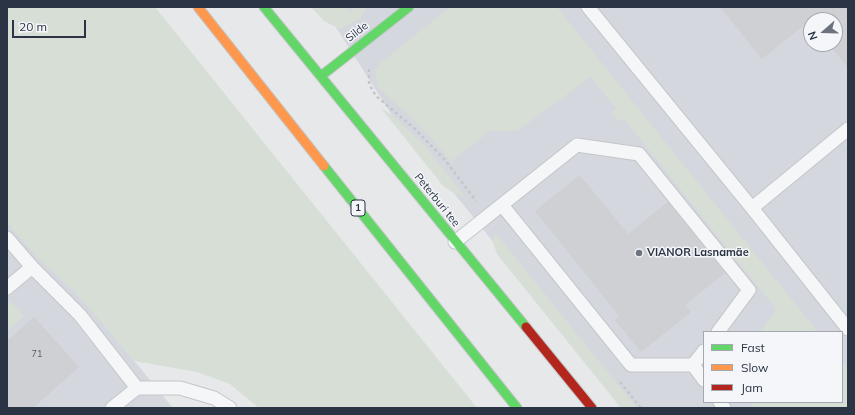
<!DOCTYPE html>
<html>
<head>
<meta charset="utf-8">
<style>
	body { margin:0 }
	#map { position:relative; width:855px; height:415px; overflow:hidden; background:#e6e8ea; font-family:Mulish,sans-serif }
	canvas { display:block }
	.frame { position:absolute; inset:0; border:8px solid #2b3445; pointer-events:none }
	.legend { position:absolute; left:703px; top:331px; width:140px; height:72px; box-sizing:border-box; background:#f4f6f9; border:1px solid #a4a8b1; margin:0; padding:5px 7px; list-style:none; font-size:12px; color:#2b3445 }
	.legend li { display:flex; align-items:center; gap:8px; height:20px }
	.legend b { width:20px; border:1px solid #a4a8b1 }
	.north { position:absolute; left:803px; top:12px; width:40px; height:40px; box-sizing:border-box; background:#f4f6f9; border:1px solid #a4a8b1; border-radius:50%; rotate:250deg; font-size:11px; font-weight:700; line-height:16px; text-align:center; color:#2b3445 }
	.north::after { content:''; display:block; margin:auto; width:14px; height:18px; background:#6c737f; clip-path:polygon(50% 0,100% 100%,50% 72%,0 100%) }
	.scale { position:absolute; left:12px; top:20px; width:74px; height:18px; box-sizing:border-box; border:2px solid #2b3445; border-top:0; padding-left:5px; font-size:12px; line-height:14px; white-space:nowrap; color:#2b3445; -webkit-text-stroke:3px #f4f6f9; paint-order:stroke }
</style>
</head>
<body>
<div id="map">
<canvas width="855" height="415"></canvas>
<div class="frame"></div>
<ul class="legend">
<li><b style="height:5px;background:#63d668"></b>Fast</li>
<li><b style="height:5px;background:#ff974d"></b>Slow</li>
<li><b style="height:5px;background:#b3261e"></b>Jam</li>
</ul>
<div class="north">N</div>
<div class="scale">20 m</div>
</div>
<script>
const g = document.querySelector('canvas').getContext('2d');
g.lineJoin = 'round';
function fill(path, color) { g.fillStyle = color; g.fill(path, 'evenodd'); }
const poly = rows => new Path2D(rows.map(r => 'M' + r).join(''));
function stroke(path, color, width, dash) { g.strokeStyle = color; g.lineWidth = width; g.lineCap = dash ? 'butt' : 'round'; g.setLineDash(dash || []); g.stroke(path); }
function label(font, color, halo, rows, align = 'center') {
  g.font = font + ' Mulish,sans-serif'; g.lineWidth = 3; g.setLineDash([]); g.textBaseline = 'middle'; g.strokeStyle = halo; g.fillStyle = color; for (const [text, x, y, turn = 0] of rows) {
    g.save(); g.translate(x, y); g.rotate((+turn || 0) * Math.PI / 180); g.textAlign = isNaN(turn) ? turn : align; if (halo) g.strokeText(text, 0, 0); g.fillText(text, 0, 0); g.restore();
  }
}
fill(poly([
	[323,7,848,7,848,408,627,408,395,120],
	[811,20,835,20,835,44,811,44],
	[704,332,842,332,842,402,704,402],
	[7,206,173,408,7,408]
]), '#d4d7dd');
fill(poly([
	[7,7,155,7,477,408,259,408,230,384,197,372,135,361,74,291,36,256,7,223],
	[311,7,347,7,350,11,356,7,367,7,361,18,340,29,324,21],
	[450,7,557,7,818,332,760,332,776,309,624,119,619,122,611,113,616,109,591,77,517,131,490,131,451,162,428,134,378,87,375,70,380,63],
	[381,108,395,117,424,145,461,191,463,196,456,194,443,186],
	[495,232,637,408,621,408,497,254,493,243],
	[10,301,24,316,7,332,7,304],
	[842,362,848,369,848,408,754,408,751,402,842,402]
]), '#d6ded6');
fill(poly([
	[720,7,848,7,848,68,829,44,835,44,835,20,811,20,811,21,810,20,762,59],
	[580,175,628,234,668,202,725,273,685,305,691,312,641,352,615,320,619,316,535,211],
	[34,317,79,367,33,408,7,408,7,341]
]), '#ced0d3');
const lane = poly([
	[588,7,752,208,848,329],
	[502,205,631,365,693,365,704,380],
	[752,208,848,129],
	[7,238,32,267,80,315,137,388],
	[455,242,577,145,639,154,749,290,718,332],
	[7,288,32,267],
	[693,365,704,351],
	[720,402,724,408],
	[112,408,137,388,180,388,214,398,230,408]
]);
const fast = poly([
	[264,7,526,327],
	[321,76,409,7],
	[324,166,517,408]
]);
const slow = poly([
	[198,7,324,166]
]);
const jam = poly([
	[526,327,592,408]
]);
stroke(lane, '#c4c6c8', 15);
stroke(fast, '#c4c6c8', 11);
stroke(slow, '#c4c6c8', 11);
stroke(jam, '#c4c6c8', 11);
stroke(poly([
	[369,69,369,84,376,96,414,128,445,160,476,201],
	[620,382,641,408]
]), '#c5c6ca', 2.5, [3, 3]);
stroke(lane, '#f5f6f7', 13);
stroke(fast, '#63d668', 9);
stroke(slow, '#ff974d', 9);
stroke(jam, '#b3261e', 9);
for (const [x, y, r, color] of [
	[639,253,4,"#6c737f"]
]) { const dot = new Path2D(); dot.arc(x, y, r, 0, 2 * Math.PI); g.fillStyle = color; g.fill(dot); stroke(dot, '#f4f6f9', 1.5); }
label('9px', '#545c69', null, [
	["71",37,354]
]);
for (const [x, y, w] of [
	[358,208,14]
]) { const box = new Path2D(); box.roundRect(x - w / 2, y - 8, w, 16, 3); g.fillStyle = '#f4f6f9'; g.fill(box); stroke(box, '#2b3445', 1); }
label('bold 10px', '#2b3445', null, [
	["1",358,208]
]);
label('11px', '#2b3445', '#f4f6f9', [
	["Silde",357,32,-38],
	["Peterburi tee",437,200,51]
]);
label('bold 11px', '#2b3445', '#f4f6f9', [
	["VIANOR Lasnamäe",647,253]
], 'left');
</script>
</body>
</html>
